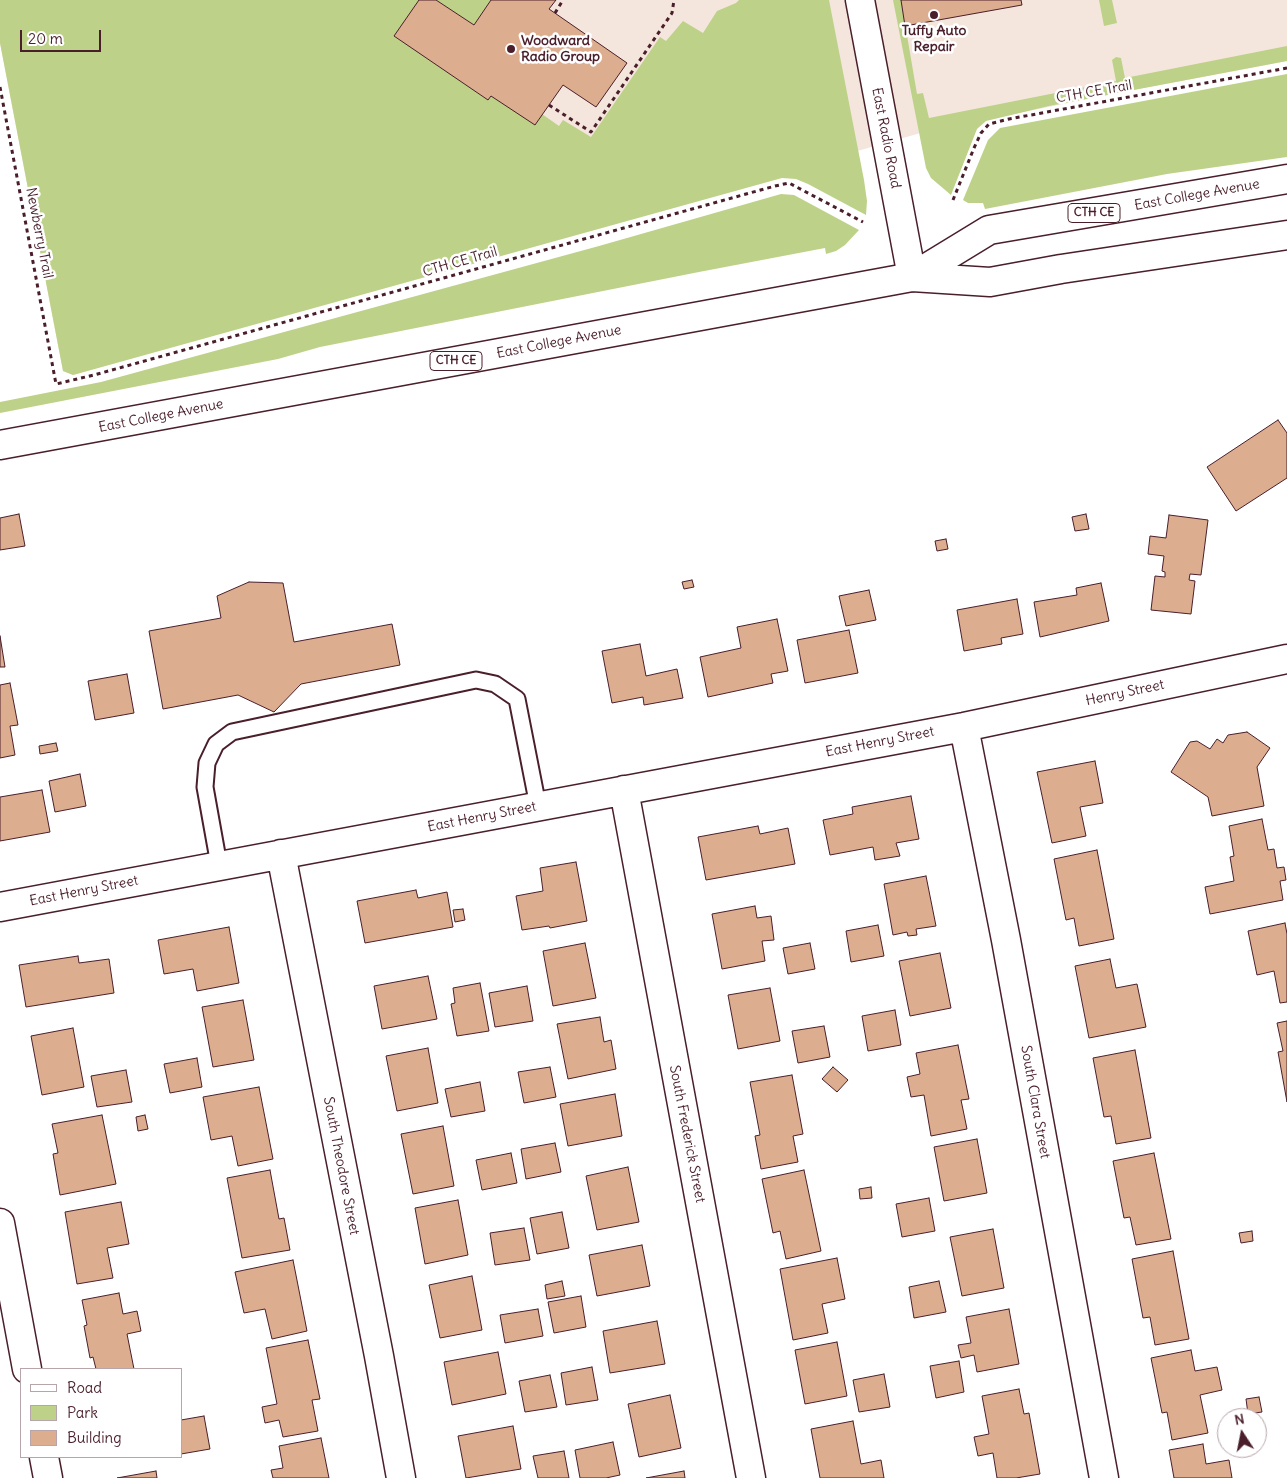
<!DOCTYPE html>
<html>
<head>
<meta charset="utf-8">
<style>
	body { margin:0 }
	#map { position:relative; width:1287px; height:1478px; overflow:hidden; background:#fff; font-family:Delius,sans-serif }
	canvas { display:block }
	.legend { position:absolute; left:20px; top:1368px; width:162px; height:90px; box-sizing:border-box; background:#fff; border:1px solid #b7a5aa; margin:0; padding:6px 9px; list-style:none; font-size:15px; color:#4a1f2b }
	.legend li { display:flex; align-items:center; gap:10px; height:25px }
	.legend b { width:25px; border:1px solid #b7a5aa }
	.north { position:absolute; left:1217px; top:1408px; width:50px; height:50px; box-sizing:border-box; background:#fff; border:1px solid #b7a5aa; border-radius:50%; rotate:349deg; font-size:14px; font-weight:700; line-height:20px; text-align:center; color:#4a1f2b }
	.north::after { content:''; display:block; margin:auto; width:18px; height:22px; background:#4a1f2b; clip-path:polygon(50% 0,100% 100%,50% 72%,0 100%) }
	.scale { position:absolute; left:20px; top:30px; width:81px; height:22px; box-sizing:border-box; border:2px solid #4a1f2b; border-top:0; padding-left:6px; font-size:15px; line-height:18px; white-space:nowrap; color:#4a1f2b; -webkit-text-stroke:4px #fff; paint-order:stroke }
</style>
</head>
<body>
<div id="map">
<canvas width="1287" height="1478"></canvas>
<ul class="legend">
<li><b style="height:6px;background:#fff"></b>Road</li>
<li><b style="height:14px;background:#bdd288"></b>Park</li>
<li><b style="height:14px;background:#dcad8e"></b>Building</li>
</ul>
<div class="north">N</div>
<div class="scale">20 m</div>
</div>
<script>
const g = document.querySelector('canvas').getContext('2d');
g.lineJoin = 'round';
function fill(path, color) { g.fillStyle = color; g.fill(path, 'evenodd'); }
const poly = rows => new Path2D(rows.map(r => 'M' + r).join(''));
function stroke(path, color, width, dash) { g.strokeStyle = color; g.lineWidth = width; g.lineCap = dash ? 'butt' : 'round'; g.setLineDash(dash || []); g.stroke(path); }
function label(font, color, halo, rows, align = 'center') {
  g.font = font + ' Delius,sans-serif'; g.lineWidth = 5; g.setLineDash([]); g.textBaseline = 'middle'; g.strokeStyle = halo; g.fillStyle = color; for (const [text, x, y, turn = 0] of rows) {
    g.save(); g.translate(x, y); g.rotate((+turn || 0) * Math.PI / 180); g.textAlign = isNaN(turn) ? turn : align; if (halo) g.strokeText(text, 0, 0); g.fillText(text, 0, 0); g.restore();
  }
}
fill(poly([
	[0,0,1287,0,1287,61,1128,91,924,132,73,375,63,371,0,43]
]), '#f4e6dd');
fill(poly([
	[0,0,419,0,395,36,488,100,491,96,542,114,559,126,563,120,591,137,660,37,666,41,683,21,703,33,717,11,736,3,739,0,829,0,864,180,867,201,866,215,808,184,796,179,782,178,73,375,63,371,0,43],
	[436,0,491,0,474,25],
	[893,0,901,0,917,94,923,93,929,118,1116,81,1112,60,1116,57,1121,58,1125,78,1287,46,1287,61,1049,106,986,121,977,129,951,195,931,178,926,168],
	[1099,0,1112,0,1117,23,1104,26],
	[1287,74,1287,157,1167,174,985,209,983,203,968,203,963,200,988,140,1000,128],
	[781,194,794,195,859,230,845,245,836,251,826,254,825,248,699,272,320,347,278,359,0,413,0,402,101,382,599,246]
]), '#bdd288');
const building = poly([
	[419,0,436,0,474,25,491,0,556,0,549,9,627,63,596,107,563,85,535,125,491,96,488,100,394,36,419,0],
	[901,0,1021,0,1022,5,905,26,901,0],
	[1278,420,1287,433,1287,478,1236,511,1207,467,1278,420],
	[19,514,25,546,0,550,0,518,19,514],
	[1086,514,1089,529,1075,531,1072,517,1086,514],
	[1169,515,1208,520,1201,575,1190,574,1189,580,1195,581,1191,614,1151,610,1155,576,1165,577,1165,572,1162,571,1164,556,1148,554,1150,536,1166,538,1169,515],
	[946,539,948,549,937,551,935,541,946,539],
	[692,580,694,587,684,589,682,582,692,580],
	[249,582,283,583,294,642,392,624,400,665,301,684,274,712,238,695,163,709,149,631,221,618,217,596,249,582],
	[1101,583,1109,621,1040,637,1034,602,1077,595,1076,588,1101,583],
	[869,590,876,620,846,626,839,596,869,590],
	[1017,599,1023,634,1001,638,1002,644,964,651,957,610,1017,599],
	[777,619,788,671,771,674,773,683,708,697,700,657,741,648,737,627,777,619],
	[849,630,858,673,805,683,797,640,849,630],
	[0,636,5,667,0,667,0,636],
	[640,644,646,676,677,669,683,698,644,705,643,697,612,703,602,651,640,644],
	[127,674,134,713,95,720,88,681,127,674],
	[10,683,18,725,10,726,15,755,0,758,0,685,10,683],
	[1247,732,1270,748,1257,767,1264,806,1212,816,1208,797,1171,772,1190,742,1197,741,1210,749,1217,739,1223,743,1228,735,1247,732],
	[56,743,58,751,40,754,39,746,56,743],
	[1095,761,1103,803,1080,807,1086,836,1052,843,1037,772,1095,761],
	[80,774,86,806,55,812,49,781,80,774],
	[42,790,50,832,0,841,0,797,42,790],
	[911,796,919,839,896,843,900,856,875,860,873,847,830,855,823,820,853,814,852,807,911,796],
	[1262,819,1268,850,1274,849,1277,868,1284,867,1286,880,1280,881,1283,900,1210,914,1205,887,1234,881,1230,857,1234,856,1229,826,1262,819],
	[758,826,760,834,788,828,795,864,706,880,698,837,758,826],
	[1097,850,1114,939,1079,946,1074,918,1066,920,1054,859,1097,850],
	[576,862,587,921,550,928,549,926,522,930,516,896,543,891,540,868,576,862],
	[926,876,936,926,916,929,917,935,908,936,907,932,893,935,884,884,926,876],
	[416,890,418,898,447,892,453,927,365,943,357,901,416,890],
	[755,906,757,918,771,916,774,940,762,941,765,961,722,969,712,914,755,906],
	[463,909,465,920,455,922,453,910,463,909],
	[1285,923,1287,934,1287,1002,1280,1003,1274,971,1257,975,1248,931,1285,923],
	[878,925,884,956,851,962,846,931,878,925],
	[229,927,239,983,197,991,193,969,164,974,158,940,229,927],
	[585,943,596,998,553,1006,543,951,585,943],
	[810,943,815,969,788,974,783,948,810,943],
	[940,953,951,1008,910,1016,899,961,940,953],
	[78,956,79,963,109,959,114,993,26,1007,19,965,78,956],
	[1110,959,1116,988,1137,984,1146,1027,1089,1038,1075,966,1110,959],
	[428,976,437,1019,382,1029,374,986,428,976],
	[480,983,489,1031,457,1036,451,1004,455,1003,453,988,480,983],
	[527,986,533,1021,495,1027,489,993,527,986],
	[770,988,780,1041,738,1049,728,995,770,988],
	[243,1000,254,1060,213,1067,202,1007,243,1000],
	[895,1010,901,1045,868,1051,862,1016,895,1010],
	[600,1017,604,1042,611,1040,616,1069,568,1079,557,1024,600,1017],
	[1287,1021,1287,1102,1278,1052,1283,1051,1277,1023,1287,1021],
	[824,1026,830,1057,798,1063,792,1031,824,1026],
	[73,1028,84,1087,42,1095,31,1036,73,1028],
	[958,1045,969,1099,961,1100,967,1129,931,1136,924,1095,911,1097,907,1077,920,1074,916,1053,958,1045],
	[428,1048,438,1103,397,1111,386,1056,428,1048],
	[1135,1050,1151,1138,1116,1144,1111,1116,1104,1117,1093,1058,1135,1050],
	[197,1058,202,1087,170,1093,164,1064,197,1058],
	[550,1067,556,1097,524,1103,518,1072,550,1067],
	[833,1067,848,1080,837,1092,822,1079,833,1067],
	[126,1070,132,1102,97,1107,91,1076,126,1070],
	[792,1075,803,1134,793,1136,798,1162,761,1169,755,1136,760,1135,750,1082,792,1075],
	[480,1082,485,1111,451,1117,445,1089,480,1082],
	[259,1087,273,1159,238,1166,232,1136,211,1140,203,1097,259,1087],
	[615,1094,622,1136,568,1146,560,1104,615,1094],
	[102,1115,116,1184,60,1195,53,1154,58,1153,52,1124,102,1115],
	[145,1115,148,1129,138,1131,136,1117,145,1115],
	[443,1126,454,1186,413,1194,401,1134,443,1126],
	[977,1139,987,1193,944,1201,934,1147,977,1139],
	[555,1143,561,1172,526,1179,521,1149,555,1143],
	[511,1153,517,1183,482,1190,476,1160,511,1153],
	[1154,1153,1171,1239,1136,1245,1130,1217,1124,1218,1113,1161,1154,1153],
	[628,1167,639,1222,597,1230,586,1176,628,1167],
	[270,1170,279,1219,284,1218,290,1250,242,1258,227,1178,270,1170],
	[804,1170,821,1251,786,1259,780,1231,773,1233,762,1179,804,1170],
	[871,1187,872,1198,860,1199,859,1189,871,1187],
	[929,1198,935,1231,902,1237,896,1204,929,1198],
	[458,1200,468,1255,425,1264,415,1208,458,1200],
	[121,1202,129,1244,107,1248,113,1278,77,1284,65,1212,121,1202],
	[562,1212,569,1248,537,1254,530,1218,562,1212],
	[524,1228,530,1260,495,1265,490,1233,524,1228],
	[993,1229,1004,1288,962,1296,950,1237,993,1229],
	[1252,1231,1253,1241,1241,1243,1239,1233,1252,1231],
	[642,1245,650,1286,597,1296,589,1255,642,1245],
	[1173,1251,1189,1339,1155,1345,1150,1317,1143,1318,1132,1259,1173,1251],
	[837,1258,845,1299,822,1304,828,1333,793,1340,780,1269,837,1258],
	[293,1260,307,1331,272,1339,265,1309,244,1313,235,1272,293,1260],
	[472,1276,482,1330,440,1338,429,1285,472,1276],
	[562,1281,565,1296,547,1299,545,1285,562,1281],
	[939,1281,946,1312,914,1318,909,1287,939,1281],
	[119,1293,123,1314,137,1311,141,1331,127,1334,134,1369,96,1369,93,1357,90,1358,84,1326,87,1325,82,1300,119,1293],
	[581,1296,586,1327,554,1333,548,1302,581,1296],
	[538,1309,543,1336,505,1343,500,1315,538,1309],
	[1009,1309,1019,1364,977,1372,974,1355,961,1358,958,1345,971,1343,966,1317,1009,1309],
	[657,1321,665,1364,610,1373,603,1331,657,1321],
	[308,1340,320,1399,312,1400,318,1431,283,1437,279,1420,265,1423,262,1407,277,1404,266,1348,308,1340],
	[837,1342,847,1396,805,1404,795,1350,837,1342],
	[1191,1350,1195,1371,1217,1367,1222,1390,1200,1395,1208,1433,1172,1440,1167,1412,1162,1413,1151,1358,1191,1350],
	[498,1352,506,1394,452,1405,444,1362,498,1352],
	[959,1361,964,1392,936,1398,930,1366,959,1361],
	[592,1367,598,1400,566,1405,561,1373,592,1367],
	[884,1374,890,1407,859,1412,853,1380,884,1374],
	[550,1375,557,1407,525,1412,519,1381,550,1375],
	[1019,1389,1024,1414,1029,1413,1040,1474,1016,1478,997,1478,993,1453,978,1456,974,1437,989,1434,982,1396,1019,1389],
	[670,1395,681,1448,639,1457,628,1404,670,1395],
	[1259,1397,1262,1412,1248,1414,1246,1399,1259,1397],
	[204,1416,210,1449,181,1454,181,1420,204,1416],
	[853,1421,861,1464,881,1460,884,1478,820,1478,811,1429,853,1421],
	[513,1426,521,1469,466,1478,458,1436,513,1426],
	[321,1438,329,1478,273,1478,271,1470,283,1468,279,1446,321,1438],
	[613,1442,620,1475,606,1478,580,1478,575,1450,613,1442],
	[1203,1444,1206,1464,1229,1460,1232,1478,1174,1478,1169,1450,1203,1444],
	[564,1451,569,1478,538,1478,533,1456,564,1451],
	[156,1471,157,1478,117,1478,156,1471],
	[684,1471,685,1478,646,1478,684,1471]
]);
fill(building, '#dcad8e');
stroke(building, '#4a1f2b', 1);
const service = poly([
	[219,865,205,787,207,763,216,744,232,732,476,680,495,684,517,699,538,806]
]);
const minor = poly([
	[860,0,912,277],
	[964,727,1006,940,1104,1478],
	[624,790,751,1478],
	[281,854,379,1356,401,1478],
	[0,907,964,727,1287,659]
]);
const tertiary = poly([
	[0,1223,27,1369],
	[44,1457,48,1478]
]);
const primary = poly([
	[912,277,989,230,1287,179],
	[0,445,912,277,990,282,1061,269,1287,235]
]);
stroke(service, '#4a1f2b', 19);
stroke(minor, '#4a1f2b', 31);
stroke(tertiary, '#4a1f2b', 31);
stroke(primary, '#4a1f2b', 31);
stroke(poly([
	[555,13,563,0],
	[0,87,56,384,94,375,775,186,789,183,863,222],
	[549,105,591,132,672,13,674,0],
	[953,200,974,148,981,133,989,124,1009,119,1287,68]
]), '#4a1f2b', 3, [4, 4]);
stroke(service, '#fff', 15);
stroke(minor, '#fff', 28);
stroke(tertiary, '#fff', 28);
stroke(primary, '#fff', 28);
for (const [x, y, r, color] of [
	[934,15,5,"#4a1f2b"],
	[511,49,5,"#4a1f2b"]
]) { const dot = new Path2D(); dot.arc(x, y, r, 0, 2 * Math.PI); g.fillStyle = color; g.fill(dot); stroke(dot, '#fff', 2); }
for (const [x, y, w] of [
	[1094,213,52],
	[456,361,52]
]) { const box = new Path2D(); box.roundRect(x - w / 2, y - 9.5, w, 19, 4); g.fillStyle = '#fff'; g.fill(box); stroke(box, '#4a1f2b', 1); }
label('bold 12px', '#4a1f2b', null, [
	["CTH CE",1094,213],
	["CTH CE",456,361]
]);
label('bold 14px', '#4a1f2b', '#fff', [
	["Tuffy Auto",934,31],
	["Repair",934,47],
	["Woodward",521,41,"left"],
	["Radio Group",521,57,"left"]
]);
label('14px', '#4a1f2b', '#fff', [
	["CTH CE Trail",1094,92,-10],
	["East Radio Road",886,138,79],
	["East College Avenue",1197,195,-10],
	["Newberry Trail",39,233,79],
	["CTH CE Trail",460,262,-16],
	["East College Avenue",559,342,-11],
	["East College Avenue",161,416,-11],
	["Henry Street",1125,693,-12],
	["East Henry Street",880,742,-11],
	["East Henry Street",482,817,-11],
	["East Henry Street",84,891,-11],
	["South Clara Street",1035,1102,80],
	["South Frederick Street",687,1134,79],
	["South Theodore Street",341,1166,79]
]);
</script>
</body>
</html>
